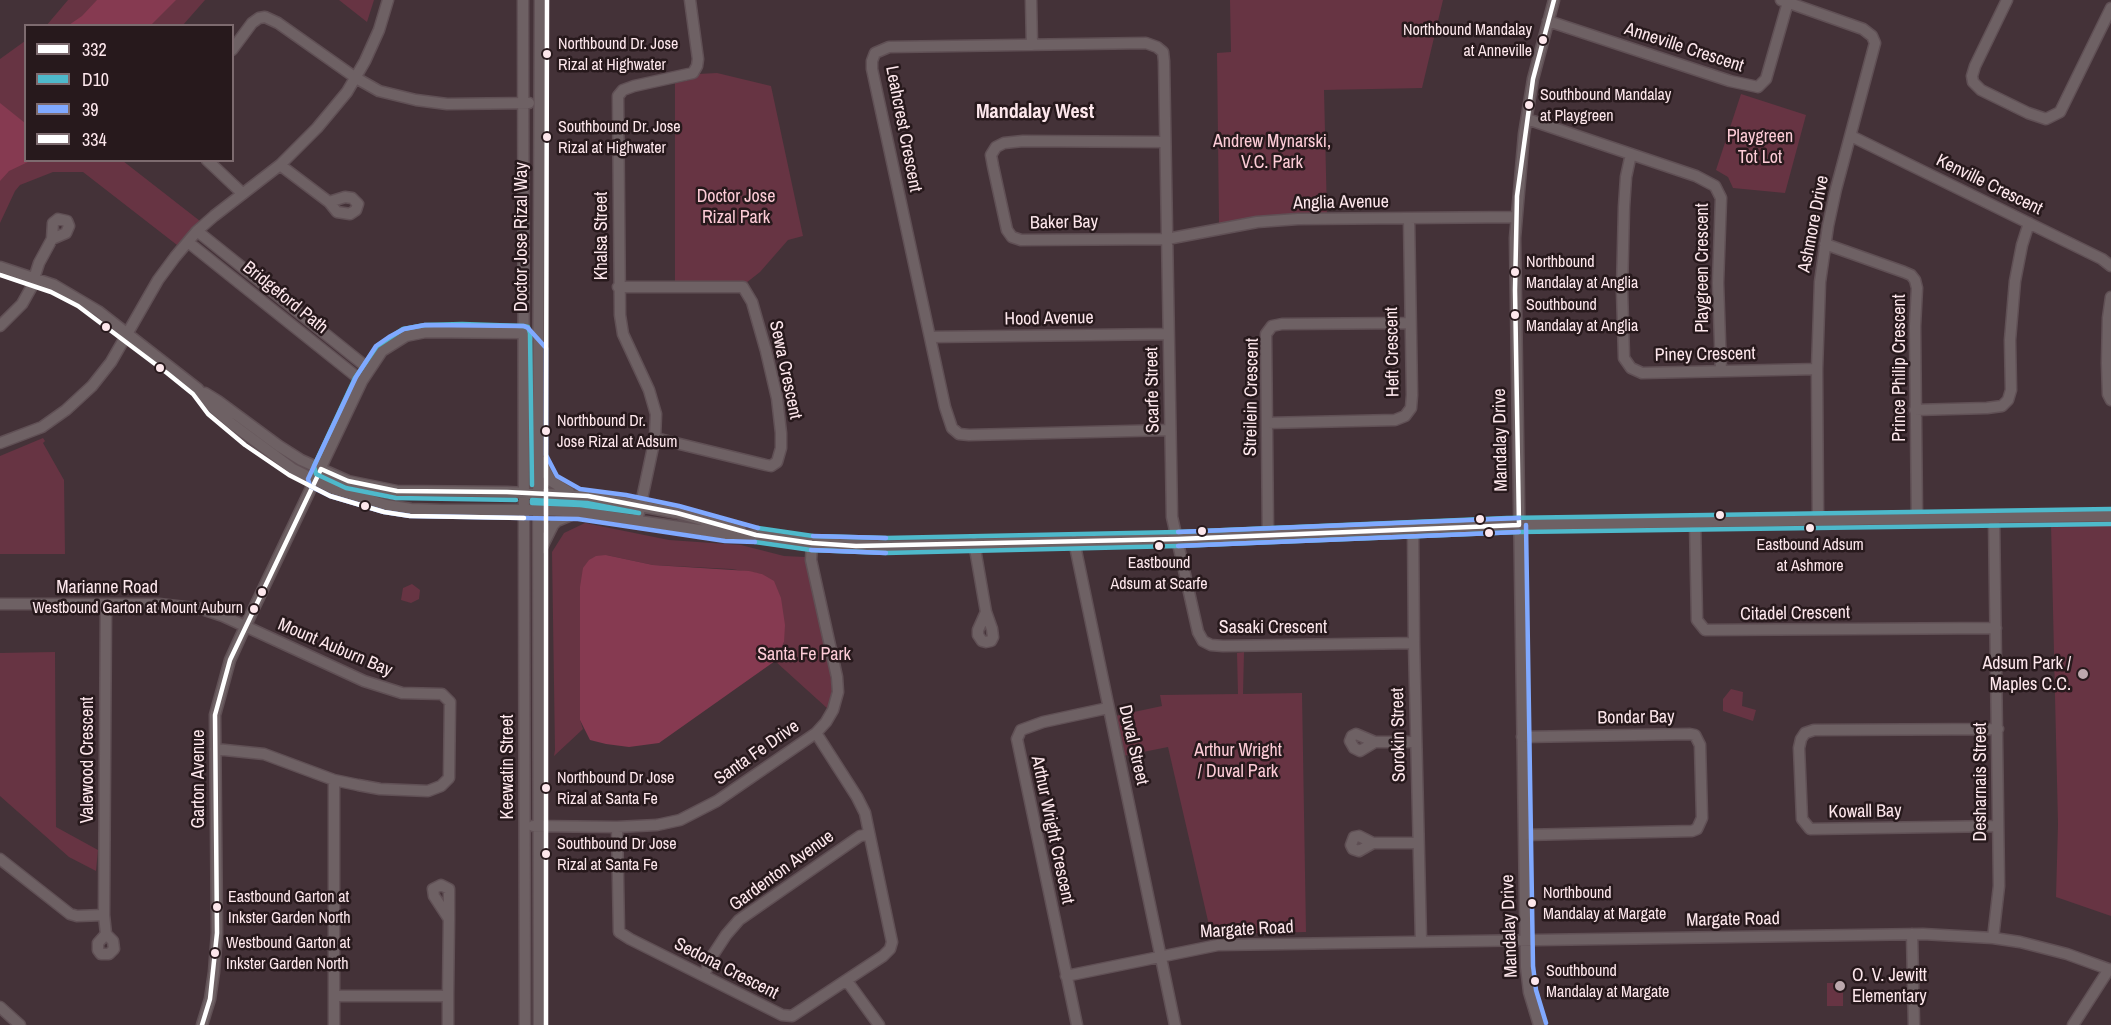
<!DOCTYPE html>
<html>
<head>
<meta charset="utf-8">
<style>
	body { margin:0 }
	#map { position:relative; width:2111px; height:1025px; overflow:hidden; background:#443238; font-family:"Archivo Narrow",sans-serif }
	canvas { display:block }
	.legend { position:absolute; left:24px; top:24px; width:210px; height:138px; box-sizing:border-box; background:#27191c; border:2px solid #7d6b6f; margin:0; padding:8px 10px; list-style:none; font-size:18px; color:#fde7ec }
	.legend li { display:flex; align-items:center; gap:12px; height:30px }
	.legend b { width:30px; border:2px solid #7d6b6f }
</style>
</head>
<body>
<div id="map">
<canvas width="2111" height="1025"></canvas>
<ul class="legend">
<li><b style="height:8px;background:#fff"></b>332</li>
<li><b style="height:8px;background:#4eb9cb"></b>D10</li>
<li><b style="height:8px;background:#80a9ff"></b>39</li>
<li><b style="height:8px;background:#fff"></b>334</li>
</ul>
</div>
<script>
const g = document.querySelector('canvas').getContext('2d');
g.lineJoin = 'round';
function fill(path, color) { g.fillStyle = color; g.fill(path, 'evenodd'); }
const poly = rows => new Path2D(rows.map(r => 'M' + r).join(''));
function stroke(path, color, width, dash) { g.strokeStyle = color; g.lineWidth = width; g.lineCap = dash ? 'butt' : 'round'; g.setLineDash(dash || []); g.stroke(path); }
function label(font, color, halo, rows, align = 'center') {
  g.font = font + ' "Archivo Narrow",sans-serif'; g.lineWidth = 5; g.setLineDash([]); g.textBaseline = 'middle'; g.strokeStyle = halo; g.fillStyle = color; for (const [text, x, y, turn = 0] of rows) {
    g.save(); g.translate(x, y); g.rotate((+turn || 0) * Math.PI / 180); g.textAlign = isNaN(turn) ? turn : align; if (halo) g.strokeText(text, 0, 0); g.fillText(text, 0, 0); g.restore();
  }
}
fill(poly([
	[68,0,205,0,183,25,46,26],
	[339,0,374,0,367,22],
	[1230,0,1443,0,1422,88,1324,90,1327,215,1275,216,1219,224,1217,53,1231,52],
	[25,41,26,160,123,161,200,221,177,245,83,172,53,172,20,185,15,191,0,223,0,59],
	[717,73,771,86,803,236,788,240,760,272,746,283,738,281,675,281,675,83,690,80,698,74],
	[1741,94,1806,115,1785,193,1733,188,1728,177,1716,170],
	[43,438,45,441,43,443,64,480,65,554,0,554,0,456],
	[585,523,669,540,741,545,784,556,805,557,830,670,832,690,828,709,775,661,784,642,762,574,731,569,653,565,606,555,580,720,583,729,554,756,555,750,552,552,564,533],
	[2051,524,2111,525,2111,916,2056,897,2058,824],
	[412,584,420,590,419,599,411,603,401,600,403,588],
	[55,652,56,827,98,850,96,871,69,857,0,796,0,653],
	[1244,652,1243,694,1302,693,1306,932,1211,934,1168,747,1123,756,1115,716,1162,706,1160,695,1238,694,1237,653],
	[1731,689,1743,692,1742,706,1756,710,1753,721,1723,711,1723,699],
	[1827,983,1843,983,1843,1006,1827,1006]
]), '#673443');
fill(poly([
	[97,0,176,0,151,25,69,25,82,16],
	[0,103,25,123,26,160,30,161,9,171,0,181],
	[606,555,653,565,749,571,762,574,774,581,781,598,785,625,784,642,779,653,775,661,659,743,629,747,606,744,590,740,580,720,580,587,583,568,589,560,596,556]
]), '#863a51');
const minor = poly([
	[523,0,525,1025],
	[1031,0,1032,45],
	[1781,0,1863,29,1872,36,1875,43,1836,189,1828,226,1820,282,1817,369,1818,520],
	[2007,0,1975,66,1972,76,1973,82,1981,90,2028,113,2046,119,2060,112,2111,8],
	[1548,21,1730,81,1758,87,1766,79,1788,2],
	[232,50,252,23,259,18,265,17,278,23,356,78,379,91,416,100,447,104,529,103],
	[1527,119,1696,176,1715,186,1721,198,1718,283,1721,371],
	[1851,136,2102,259,2111,266],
	[1165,142,1023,141,1004,143,996,147,991,155,993,166,1007,230,1012,237,1021,240,1167,239,1257,222,1298,219,1516,217],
	[1631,154,1626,177,1624,207,1622,290,1624,358,1631,368,1642,373,1817,369],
	[207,160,242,193],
	[280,165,329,202,337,212,350,214,356,210,358,204,352,198,345,197,329,202],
	[197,231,369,369],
	[188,242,362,381],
	[1825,244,1904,272,1911,275,1915,280,1917,288,1915,326,1917,519],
	[0,267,54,285,98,311,198,389,213,408,232,424,293,469,333,489,386,505,411,509,442,510,548,510,579,512,726,534,756,535,812,543,886,546,1178,539,1507,525,2111,516],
	[618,287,743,287,752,302,766,351,777,398,781,433,781,448,777,462,771,466,766,465,655,438],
	[2111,297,2108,318,2107,363,2108,394,2111,400],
	[0,326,22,304,31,288,39,263,52,239,53,223,58,219,67,221,69,226,66,233,52,239],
	[931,337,1168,334],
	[205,393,218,401,279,446,301,460,348,481,397,491,507,492,588,496,677,513,741,531],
	[1915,410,1987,408,2002,406,2008,400,2011,390,2010,340,2015,281,2022,245,2029,223],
	[1267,423,1395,420,1405,416,1411,408,1412,395,1409,219],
	[1170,430,969,435,959,434,952,428,945,407,872,69,872,61,875,53,889,47,1146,43,1157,47,1163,52,1164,61,1172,517,1198,632,1203,641,1211,645,1223,646,1414,643],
	[0,443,42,427,66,410,92,386,111,362,158,280,175,257,197,231,214,216,280,165,317,128,347,92,365,61,379,30,388,0],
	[539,459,551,481,569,492],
	[637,522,655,438,656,414,649,390,623,334,620,315,618,96,623,90,634,86,693,73,697,66,698,59,690,0],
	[1695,522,1697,620,1705,630,1996,628],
	[1413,528,1414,643,1421,941],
	[1268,535,1266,334,1272,326,1282,324,1409,323],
	[1074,541,1175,1025],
	[974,543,986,612,992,629,993,637,991,641,986,642,982,641,978,635,978,630,986,612],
	[541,549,553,525,557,521,576,513],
	[0,604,159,604,202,609,223,616,364,681,402,693,442,694,450,702,449,778,441,786,428,791,380,789,358,785,334,780,264,754,215,749],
	[1998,729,1814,730,1805,733,1801,739,1799,748,1802,819,1810,829,1998,826],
	[1522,737,1690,734,1695,735,1700,745,1702,818,1697,829,1692,831,1524,835],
	[1375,742,1360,751,1354,748,1350,741,1352,736,1356,734,1375,742,1416,742],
	[533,826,617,827,657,825,680,820,717,801,816,733,826,722,833,710,838,692,837,677,811,560,812,543],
	[617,827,619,932,630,939,782,1015,792,1016,883,956,890,949,892,942,865,813,857,797,816,733],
	[1373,843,1359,836,1354,837,1351,845,1353,849,1359,851,1373,843,1418,843],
	[0,859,70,914,77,916,104,915],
	[106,934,98,943,98,950,101,954,109,954,114,949,113,941,106,934,104,915,106,604],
	[1912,934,1914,1025],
	[1993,938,1999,886,1994,518],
	[704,976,711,958,726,935,739,920,860,836,869,834],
	[1066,976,1218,945,1923,934,1993,938,2020,942,2067,954,2111,970],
	[847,981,879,1025],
	[334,996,448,996],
	[0,1007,20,1025],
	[202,1025,210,999,214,972,217,933,215,715,230,660,245,627,362,381,382,351,406,336,426,332,523,333,528,338],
	[334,1025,334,780],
	[448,1025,448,996,449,919,449,889,441,885,433,889,434,896,449,919],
	[539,1025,538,457,540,0],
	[1077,1025,1017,739,1021,730,1043,722,1108,708],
	[1539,1025,1529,992,1526,967,1515,238,1524,134,1533,79,1554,0],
	[2073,1025,2109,969]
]);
stroke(minor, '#605055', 13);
stroke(minor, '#6e6164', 10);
stroke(poly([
	[1519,525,1515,290,1517,196,1533,79,1554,0],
	[202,1025,210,999,217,933,215,715,230,660,321,469,348,481,397,491,507,492,588,496,677,513,756,535,812,543,856,546,1178,539,1519,525]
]), '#fff', 4.5);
stroke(poly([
	[516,500,396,498,346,488,316,474,314,466,355,378,377,346,403,329,425,325,462,324,523,326,528,327,530,333,532,485],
	[532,500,587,503,639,513,580,505,532,503,532,500],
	[758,528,813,536,886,538,1178,532,1507,518,2111,509],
	[755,542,811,550,886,553,1178,546,1519,532,2111,524]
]), '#4eb9cb', 4.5);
stroke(poly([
	[1526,525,1533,966,1536,990,1546,1023],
	[1178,532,1519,518],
	[813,536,886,538],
	[755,542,725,541,578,519,410,516,384,512,330,496,310,486,308,479,356,377,376,346,389,337,404,329,425,325,524,326,528,328,546,348,546,455,557,476,580,489,626,495,679,506,758,528],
	[1178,546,1519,532],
	[811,550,886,553]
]), '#80a9ff', 4.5);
stroke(poly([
	[0,275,51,292,78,306,167,373,193,394,208,414,245,445,289,475,330,496,384,512,410,516,524,518],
	[546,1025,546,457,547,0]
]), '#fff', 4.5);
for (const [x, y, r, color] of [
	[1543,40,5,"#fde7ec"],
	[547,54,5,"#fde7ec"],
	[1529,105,5,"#fde7ec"],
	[547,137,5,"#fde7ec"],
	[1515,272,5,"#fde7ec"],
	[1515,315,5,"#fde7ec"],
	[106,327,5,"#fde7ec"],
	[160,368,5,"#fde7ec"],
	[546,431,5,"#fde7ec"],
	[365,506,5,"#fde7ec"],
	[1720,515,5,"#fde7ec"],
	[1480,519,5,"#fde7ec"],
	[1810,528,5,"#fde7ec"],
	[1202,531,5,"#fde7ec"],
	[1489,533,5,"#fde7ec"],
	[1159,546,5,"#fde7ec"],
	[262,592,5,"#fde7ec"],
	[254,609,5,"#fde7ec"],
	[2083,674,6,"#bca8ad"],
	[546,788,5,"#fde7ec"],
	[546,854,5,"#fde7ec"],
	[1532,903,5,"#fde7ec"],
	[217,907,5,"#fde7ec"],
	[215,953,5,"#fde7ec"],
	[1535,981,5,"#fde7ec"],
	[1840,986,6,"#bca8ad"]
]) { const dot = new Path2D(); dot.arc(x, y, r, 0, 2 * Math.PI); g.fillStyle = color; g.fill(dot); stroke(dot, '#27191c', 2); }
label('16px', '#fde7ec', '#27191c', [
	["Northbound Mandalay",1532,31,"right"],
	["at Anneville",1532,52,"right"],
	["Northbound Dr. Jose",558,45],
	["Rizal at Highwater",558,66],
	["Southbound Mandalay",1540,96],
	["at Playgreen",1540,117],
	["Southbound Dr. Jose",558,128],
	["Rizal at Highwater",558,149],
	["Northbound",1526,263],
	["Mandalay at Anglia",1526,284],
	["Southbound",1526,306],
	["Mandalay at Anglia",1526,327],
	["Northbound Dr.",557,422],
	["Jose Rizal at Adsum",557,443],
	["Eastbound Adsum",1810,546,"center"],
	["at Ashmore",1810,567,"center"],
	["Eastbound",1159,564,"center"],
	["Adsum at Scarfe",1159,585,"center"],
	["Westbound Garton at Mount Auburn",243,609,"right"],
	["Northbound Dr Jose",557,779],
	["Rizal at Santa Fe",557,800],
	["Southbound Dr Jose",557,845],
	["Rizal at Santa Fe",557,866],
	["Northbound",1543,894],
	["Mandalay at Margate",1543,915],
	["Eastbound Garton at",228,898],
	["Inkster Garden North",228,919],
	["Westbound Garton at",226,944],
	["Inkster Garden North",226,965],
	["Southbound",1546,972],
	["Mandalay at Margate",1546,993]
], 'left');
label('18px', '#fde7ec', '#27191c', [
	["Anneville Crescent",1684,48,18],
	["Leahcrest Crescent",903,129,79],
	["Kenville Crescent",1989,185,26],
	["Anglia Avenue",1341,203,-1],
	["Baker Bay",1064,223,-1],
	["Ashmore Drive",1814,224,-79],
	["Khalsa Street",602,236,-90],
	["Doctor Jose Rizal Way",522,237,-90],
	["Playgreen Crescent",1703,268,-90],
	["Bridgeford Path",285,298,39],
	["Hood Avenue",1049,319,-1],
	["Heft Crescent",1393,352,-91],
	["Piney Crescent",1705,355,-1],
	["Prince Philip Crescent",1900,368,-90],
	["Sewa Crescent",785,370,78],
	["Scarfe Street",1153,390,-91],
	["Streilein Crescent",1252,397,-89],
	["Mandalay Drive",1501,440,-91],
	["Marianne Road",107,588],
	["Citadel Crescent",1795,614,-1],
	["Sasaki Crescent",1273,628],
	["Mount Auburn Bay",335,648,23],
	["Bondar Bay",1636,718,-1],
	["Sorokin Street",1399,735,-91],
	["Duval Street",1133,745,77],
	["Santa Fe Drive",757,753,-35],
	["Valewood Crescent",88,760,-90],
	["Keewatin Street",508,767,-90],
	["Garton Avenue",199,779,-90],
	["Desharnais Street",1981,782,-90],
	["Kowall Bay",1865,812,-1],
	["Arthur Wright Crescent",1052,830,78],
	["Gardenton Avenue",782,871,-36],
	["Margate Road",1733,920,-1],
	["Mandalay Drive",1510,926,-92],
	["Margate Road",1247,930,-3],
	["Sedona Crescent",726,969,27]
]);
label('18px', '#fdccd7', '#27191c', [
	["Playgreen",1760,137],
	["Tot Lot",1760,158],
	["Andrew Mynarski,",1272,142],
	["V.C. Park",1272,163],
	["Doctor Jose",736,197],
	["Rizal Park",736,218],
	["Santa Fe Park",804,655],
	["Arthur Wright",1238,751],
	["/ Duval Park",1238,772]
]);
label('18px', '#fde7ec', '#27191c', [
	["Adsum Park /",2071,664],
	["Maples C.C.",2071,685],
	["O. V. Jewitt",1852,976,"left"],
	["Elementary",1852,997,"left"]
], 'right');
label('bold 20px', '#fde7ec', '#27191c', [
	["Mandalay West",1035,113]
]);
</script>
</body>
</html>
